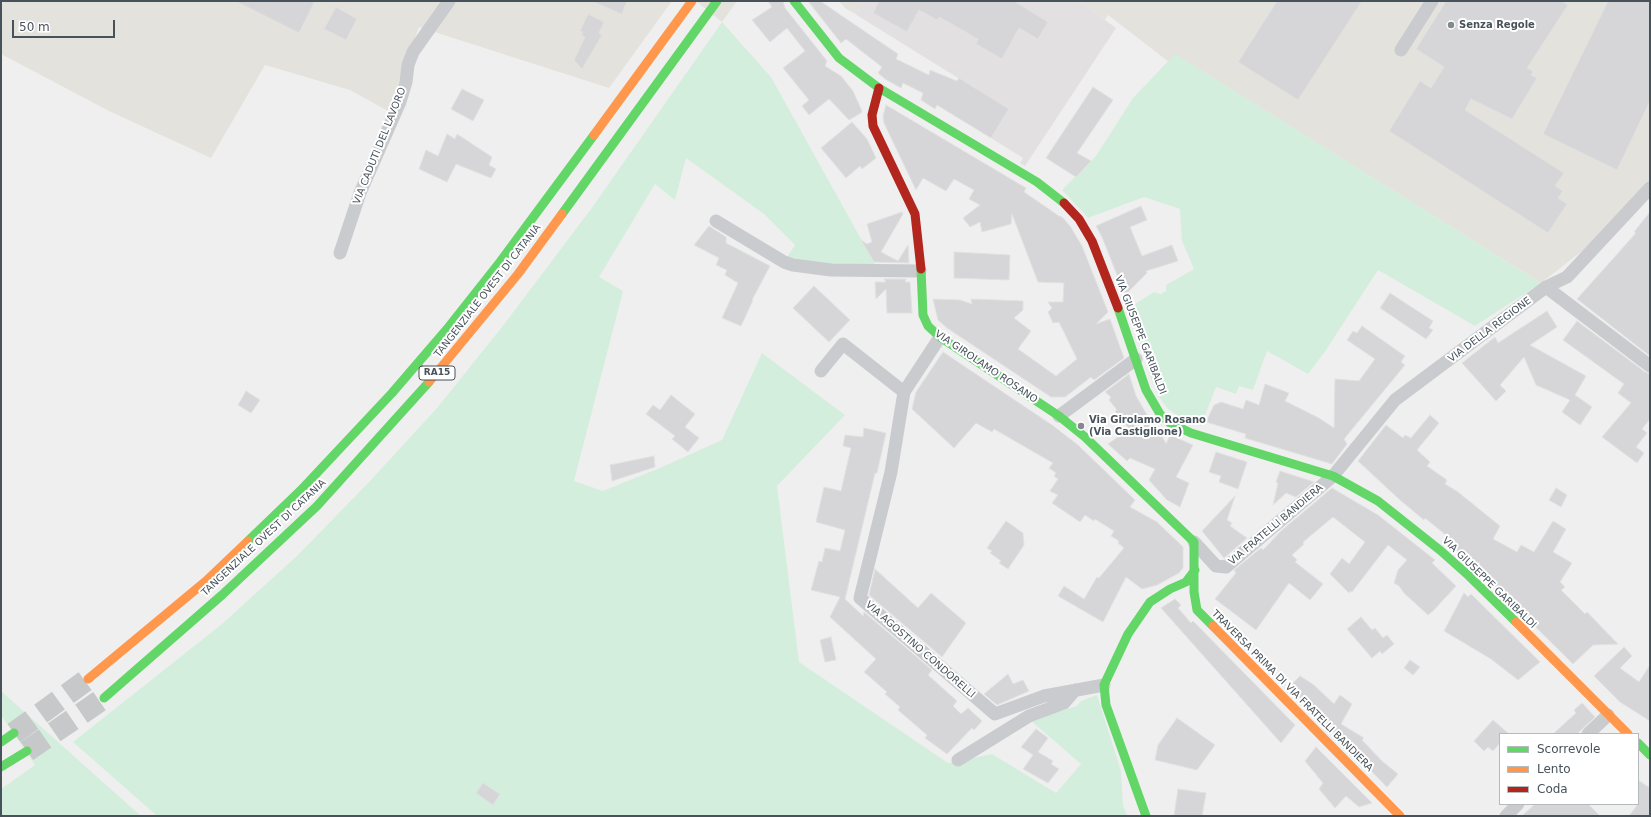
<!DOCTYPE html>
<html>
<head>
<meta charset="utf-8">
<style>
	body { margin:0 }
	#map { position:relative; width:1651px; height:817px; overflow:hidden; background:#f0efef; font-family:"DejaVu Sans",sans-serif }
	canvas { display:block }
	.frame { position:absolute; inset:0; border:2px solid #47525b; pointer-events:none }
	.legend { position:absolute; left:1499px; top:733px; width:140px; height:72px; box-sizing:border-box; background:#fff; border:1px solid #b5babd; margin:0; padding:5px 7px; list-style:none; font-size:12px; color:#47525b }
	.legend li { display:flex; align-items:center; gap:8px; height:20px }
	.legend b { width:20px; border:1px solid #b5babd }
	.scale { position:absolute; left:12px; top:20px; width:103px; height:18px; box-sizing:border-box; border:2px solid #47525b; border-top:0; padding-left:5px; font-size:12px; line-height:14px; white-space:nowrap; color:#47525b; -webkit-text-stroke:3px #fff; paint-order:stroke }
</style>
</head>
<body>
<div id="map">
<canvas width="1651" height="817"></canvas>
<div class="frame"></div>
<ul class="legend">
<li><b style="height:5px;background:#63d668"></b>Scorrevole</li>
<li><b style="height:5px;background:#ff974d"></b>Lento</li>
<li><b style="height:5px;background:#b3261e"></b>Coda</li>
</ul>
<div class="scale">50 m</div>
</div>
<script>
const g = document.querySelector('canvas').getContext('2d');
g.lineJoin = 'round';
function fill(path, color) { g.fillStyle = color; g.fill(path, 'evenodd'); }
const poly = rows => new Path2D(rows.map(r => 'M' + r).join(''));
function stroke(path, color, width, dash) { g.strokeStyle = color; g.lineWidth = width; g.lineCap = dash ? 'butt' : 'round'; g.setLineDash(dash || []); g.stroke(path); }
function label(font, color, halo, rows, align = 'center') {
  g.font = font + ' "DejaVu Sans",sans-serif'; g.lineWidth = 4; g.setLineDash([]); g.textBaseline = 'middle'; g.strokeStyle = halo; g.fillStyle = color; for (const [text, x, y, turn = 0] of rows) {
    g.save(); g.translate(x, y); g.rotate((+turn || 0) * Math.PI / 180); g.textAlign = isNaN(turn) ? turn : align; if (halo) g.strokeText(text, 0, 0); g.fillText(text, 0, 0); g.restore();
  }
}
fill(poly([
	[4,1,672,1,609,88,419,27,388,111,350,90,265,65,211,158,109,111,1,54,1,6],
	[696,1,737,1,722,22],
	[839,1,864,1,855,14,845,8],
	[1079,1,1650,1,1650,198,1541,283,1176,55,1169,62,1108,15,1105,20]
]), '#e4e2dd');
fill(poly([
	[864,1,1079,1,1116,28,1025,166,1020,163,1023,158,991,138,1008,109,855,14]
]), '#e2e0e1');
fill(poly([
	[722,22,771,77,876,266,828,265,787,257,795,245,764,214,686,158,675,200,655,184,599,277,623,291,574,481,603,491,662,467,722,440,762,353,845,415,777,486,799,662,948,763,992,754,1056,793,1081,764,1030,720,1077,706,1081,701,1097,695,1121,771,1123,805,1127,816,157,816,73,742,222,624,299,554,370,481,437,408,502,327,591,209],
	[1175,54,1541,283,1475,326,1378,270,1324,353,1308,374,1267,351,1253,390,1239,386,1236,394,1216,387,1201,426,1183,419,1168,409,1159,397,1150,376,1129,308,1154,292,1161,294,1166,291,1166,285,1194,269,1182,241,1180,209,1144,197,1088,218,1062,190,1096,156,1133,98],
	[1,691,141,816,1,816,1,789,35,765,1,715]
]), '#d4eedd');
const building = poly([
	[235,1,315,1,299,33,235,1],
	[591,1,627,1,622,14,591,1],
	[768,1,783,1,785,8,827,61,825,66,841,76,853,91,862,111,861,113,849,120,829,99,809,115,802,106,809,100,783,68,805,51,787,28,770,42,752,20,772,7,768,1],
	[808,1,820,1,898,54,896,59,929,75,930,70,957,81,959,78,1009,109,991,138,937,105,935,109,921,100,923,93,903,83,901,88,885,79,878,73,882,67,846,39,841,43,808,1],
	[879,1,1014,1,1048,22,1038,39,1019,28,1002,59,976,44,978,39,939,17,937,20,919,10,907,32,873,13,879,1],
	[1277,1,1362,1,1298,100,1238,62,1277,1],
	[1446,1,1562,1,1568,5,1527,68,1533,71,1531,75,1537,78,1512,119,1471,99,1465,110,1564,173,1555,186,1563,191,1558,198,1567,204,1548,233,1389,131,1420,81,1431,88,1444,67,1416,49,1446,1],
	[1608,1,1650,1,1650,101,1617,170,1543,134,1608,1],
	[336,7,357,19,346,40,324,29,336,7],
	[588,14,604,22,599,33,602,35,582,69,574,60,585,37,581,35,583,32,580,31,588,14],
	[1093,87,1113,100,1077,153,1091,161,1076,177,1046,158,1093,87],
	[462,89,484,100,473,121,451,109,462,89],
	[886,105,1026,188,1024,192,1059,216,1062,217,1070,226,1082,246,1108,312,1096,324,1110,319,1124,358,1094,380,1091,377,1065,397,1051,397,947,328,938,320,933,299,960,300,972,304,971,299,1023,301,1023,310,1014,318,1031,331,1018,349,1056,376,1077,359,1059,322,1053,323,1048,312,1052,308,1048,302,1063,302,1064,283,1038,282,1012,214,1011,224,982,232,980,222,970,227,963,218,980,205,969,199,974,190,954,179,946,191,923,178,916,190,884,123,883,116,886,105],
	[852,122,867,139,876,158,862,169,860,166,846,178,821,148,852,122],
	[447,134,455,139,457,134,492,157,489,165,496,169,491,178,456,164,447,182,419,169,426,150,438,156,447,134],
	[1141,206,1147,220,1130,227,1142,256,1172,245,1178,261,1146,271,1147,273,1125,295,1102,237,1096,226,1141,206],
	[902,212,903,214,881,252,898,261,908,245,909,263,874,262,861,240,867,244,872,242,867,224,902,212],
	[1650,212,1650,356,1577,299,1636,233,1634,232,1650,212],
	[709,226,726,237,726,243,770,266,752,300,753,300,741,326,722,318,738,283,725,275,727,270,716,265,719,258,694,245,709,226],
	[954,252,1010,255,1009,280,954,278,954,252],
	[884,279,906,279,905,282,910,282,912,313,887,313,886,289,876,299,875,282,886,282,884,279],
	[814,286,850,320,829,342,793,308,814,286],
	[1390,293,1433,321,1429,328,1433,330,1426,339,1380,308,1390,293],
	[1547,311,1557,327,1530,345,1586,376,1575,395,1592,407,1580,425,1562,412,1570,400,1536,385,1524,357,1500,385,1506,391,1496,401,1462,363,1495,337,1498,343,1547,311],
	[1577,321,1645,372,1650,374,1650,419,1642,429,1647,433,1636,447,1644,453,1637,463,1602,437,1631,403,1618,393,1624,384,1563,340,1577,321],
	[1362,326,1405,356,1401,362,1405,365,1344,439,1347,444,1332,464,1245,438,1246,434,1206,422,1214,405,1221,402,1243,409,1246,400,1259,405,1265,384,1289,393,1285,401,1319,418,1334,428,1335,379,1359,381,1375,359,1347,340,1353,331,1357,333,1362,326],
	[943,352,1052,425,1078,445,1135,500,1130,507,1157,522,1183,547,1183,568,1179,573,1157,585,1142,589,1126,577,1103,622,1058,596,1064,586,1084,599,1097,577,1099,578,1124,548,1118,543,1119,541,1111,536,1114,531,1095,519,1094,521,1085,515,1080,522,1052,503,1058,495,1050,491,1058,479,1054,476,1056,473,1049,468,1053,463,994,429,992,432,976,423,954,448,912,409,916,392,943,352],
	[1129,374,1136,396,1150,420,1157,426,1166,444,1170,435,1193,445,1176,477,1189,483,1180,507,1167,500,1149,480,1155,469,1130,458,1127,461,1108,444,1129,429,1115,411,1117,410,1109,400,1111,397,1105,392,1129,374],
	[246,391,260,400,251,413,238,405,246,391],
	[671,395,695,414,685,427,699,438,688,452,672,439,675,436,646,414,653,405,660,410,671,395],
	[1430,415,1439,423,1417,450,1430,462,1427,466,1447,480,1445,484,1458,492,1500,526,1493,539,1517,552,1521,545,1534,552,1553,521,1566,529,1553,552,1572,563,1560,582,1565,587,1561,590,1585,614,1587,612,1618,644,1593,645,1573,664,1477,569,1480,563,1479,562,1475,567,1450,544,1452,540,1425,518,1424,520,1400,500,1358,461,1386,425,1403,438,1405,435,1411,438,1430,415],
	[864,428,886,433,877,473,875,473,845,599,863,616,864,612,932,670,928,675,957,701,953,706,961,714,968,708,982,721,974,730,972,728,947,754,925,738,927,735,898,710,900,707,885,694,887,692,864,672,876,659,830,617,840,597,811,590,819,561,822,562,825,548,840,551,845,530,816,522,824,487,841,491,851,448,843,446,845,435,863,437,864,428],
	[1216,452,1247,462,1238,489,1219,482,1221,476,1209,472,1216,452],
	[654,456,655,467,612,481,610,465,654,456],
	[1280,471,1314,482,1296,497,1286,493,1273,505,1278,483,1276,482,1280,471],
	[1332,488,1378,515,1435,560,1432,563,1456,586,1433,611,1428,615,1404,593,1399,586,1394,583,1398,570,1407,560,1388,545,1352,592,1350,591,1349,593,1330,574,1342,558,1349,564,1365,542,1333,517,1303,542,1304,544,1292,555,1297,560,1295,562,1323,584,1310,600,1289,583,1256,630,1215,599,1236,573,1234,570,1261,548,1263,550,1281,531,1332,488],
	[1556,488,1567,495,1561,507,1549,500,1556,488],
	[1235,496,1227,520,1232,523,1230,526,1247,538,1224,558,1202,531,1235,496],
	[1006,521,1023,533,1024,545,1008,569,999,563,1001,561,990,553,992,551,987,548,1006,521],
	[875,569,918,608,931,593,966,623,942,657,869,595,875,569],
	[1464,593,1468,597,1471,594,1540,662,1518,680,1491,659,1444,631,1464,593],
	[1175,599,1181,605,1178,608,1191,623,1193,621,1295,725,1281,743,1161,608,1175,599],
	[1361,617,1372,630,1375,628,1383,638,1387,635,1394,644,1382,654,1380,651,1372,658,1347,629,1361,617],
	[831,637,836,660,825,662,820,640,831,637],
	[1624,647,1632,656,1620,668,1639,682,1650,665,1650,721,1620,702,1594,676,1624,647],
	[1410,660,1420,667,1413,675,1404,668,1410,660],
	[1008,674,1013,684,1023,680,1029,691,997,705,984,694,1008,674],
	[1300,676,1314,685,1334,704,1340,695,1352,704,1341,724,1364,738,1362,740,1382,761,1398,774,1387,787,1289,687,1300,676],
	[1582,703,1595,717,1577,734,1553,734,1576,713,1574,710,1582,703],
	[1177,718,1215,745,1197,770,1155,760,1158,745,1177,718],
	[1493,720,1509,734,1500,734,1500,743,1493,751,1488,747,1484,751,1474,741,1493,720],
	[1036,729,1048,738,1038,752,1053,761,1051,764,1059,769,1048,783,1023,769,1033,755,1021,747,1036,729],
	[1316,747,1372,803,1359,807,1346,796,1335,808,1319,789,1323,783,1305,761,1316,747],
	[1638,780,1650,788,1650,816,1629,816,1638,804,1638,780],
	[483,783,500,794,493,805,476,793,483,783],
	[1178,789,1206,793,1202,816,1174,816,1178,789],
	[1535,804,1588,804,1600,816,1522,816,1535,804]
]);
fill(building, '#d6d6d8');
stroke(building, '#e1e1e2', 1);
stroke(poly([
	[14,733,88,679],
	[27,751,104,698]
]), '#c6c8ca', 22, [22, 11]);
stroke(poly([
	[1401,50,1432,1],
	[716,221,784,262,793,265,831,270,920,271],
	[340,253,360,193,400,102,406,82,408,65,413,52,449,1],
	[1546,287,1650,366],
	[940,337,904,392,891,472,860,598,995,714,1044,696,1104,685],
	[821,371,843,344,904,392],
	[1059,416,1136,359],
	[1194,542,1216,566,1226,567,1333,476,1395,400,1546,287,1567,277,1650,188],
	[1588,734,1608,715],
	[958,760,1029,716,1064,703,1075,690],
	[1506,816,1518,804]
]), '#c9cbce', 13);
stroke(poly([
	[794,1,839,58,879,88,1037,182,1064,203],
	[562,214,717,1],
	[921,269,923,315,928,326,940,337,1059,416,1085,437,1194,542,1194,592,1197,610,1213,626],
	[1118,308,1146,390,1160,414,1170,423,1191,433,1333,476,1378,501,1441,551,1469,576,1516,622],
	[248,541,301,490,392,393,447,329,500,262,594,135],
	[104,698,222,595,317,506,429,382],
	[1,742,14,733],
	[1638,743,1650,755],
	[1,767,27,751],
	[1146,816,1106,705,1104,685,1128,634,1150,602,1170,589,1186,582,1195,570]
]), '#63d668', 9);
stroke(poly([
	[594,135,692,1],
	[429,382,518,274,562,214],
	[1516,622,1628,734],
	[1213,626,1400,816],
	[88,679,206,581,248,541]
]), '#ff974d', 9);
stroke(poly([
	[879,88,872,115,873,126,915,214,921,269],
	[1064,203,1079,219,1092,241,1118,308]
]), '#b3261e', 9);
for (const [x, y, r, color] of [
	[1451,25,4,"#82898f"],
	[1081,426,4,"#82898f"]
]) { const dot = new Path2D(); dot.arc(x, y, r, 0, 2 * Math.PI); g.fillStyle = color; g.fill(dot); stroke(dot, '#fff', 1.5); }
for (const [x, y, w] of [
	[437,373,36]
]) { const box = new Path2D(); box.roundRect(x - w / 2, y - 7, w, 14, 3); g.fillStyle = '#fff'; g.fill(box); stroke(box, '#47525b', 1); }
label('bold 9px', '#47525b', null, [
	["RA15",437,373]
]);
label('bold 10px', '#47525b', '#fff', [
	["Senza Regole",1459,25],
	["Via Girolamo Rosano",1089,420],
	["(Via Castiglione)",1089,432]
], 'left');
label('10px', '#47525b', '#fff', [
	["VIA CADUTI DEL LAVORO",380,146,-68],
	["TANGENZIALE OVEST DI CATANIA",488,291,-52],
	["VIA DELLA REGIONE",1490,330,-37],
	["VIA GIUSEPPE GARIBALDI",1140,335,69],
	["VIA GIROLAMO ROSANO",986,367,34],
	["VIA FRATELLI BANDIERA",1276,525,-40],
	["TANGENZIALE OVEST DI CATANIA",264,538,-43],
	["VIA GIUSEPPE GARIBALDI",1489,583,44],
	["VIA AGOSTINO CONDORELLI",920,650,41],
	["TRAVERSA PRIMA DI VIA FRATELLI BANDIERA",1292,691,45]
]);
</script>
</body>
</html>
